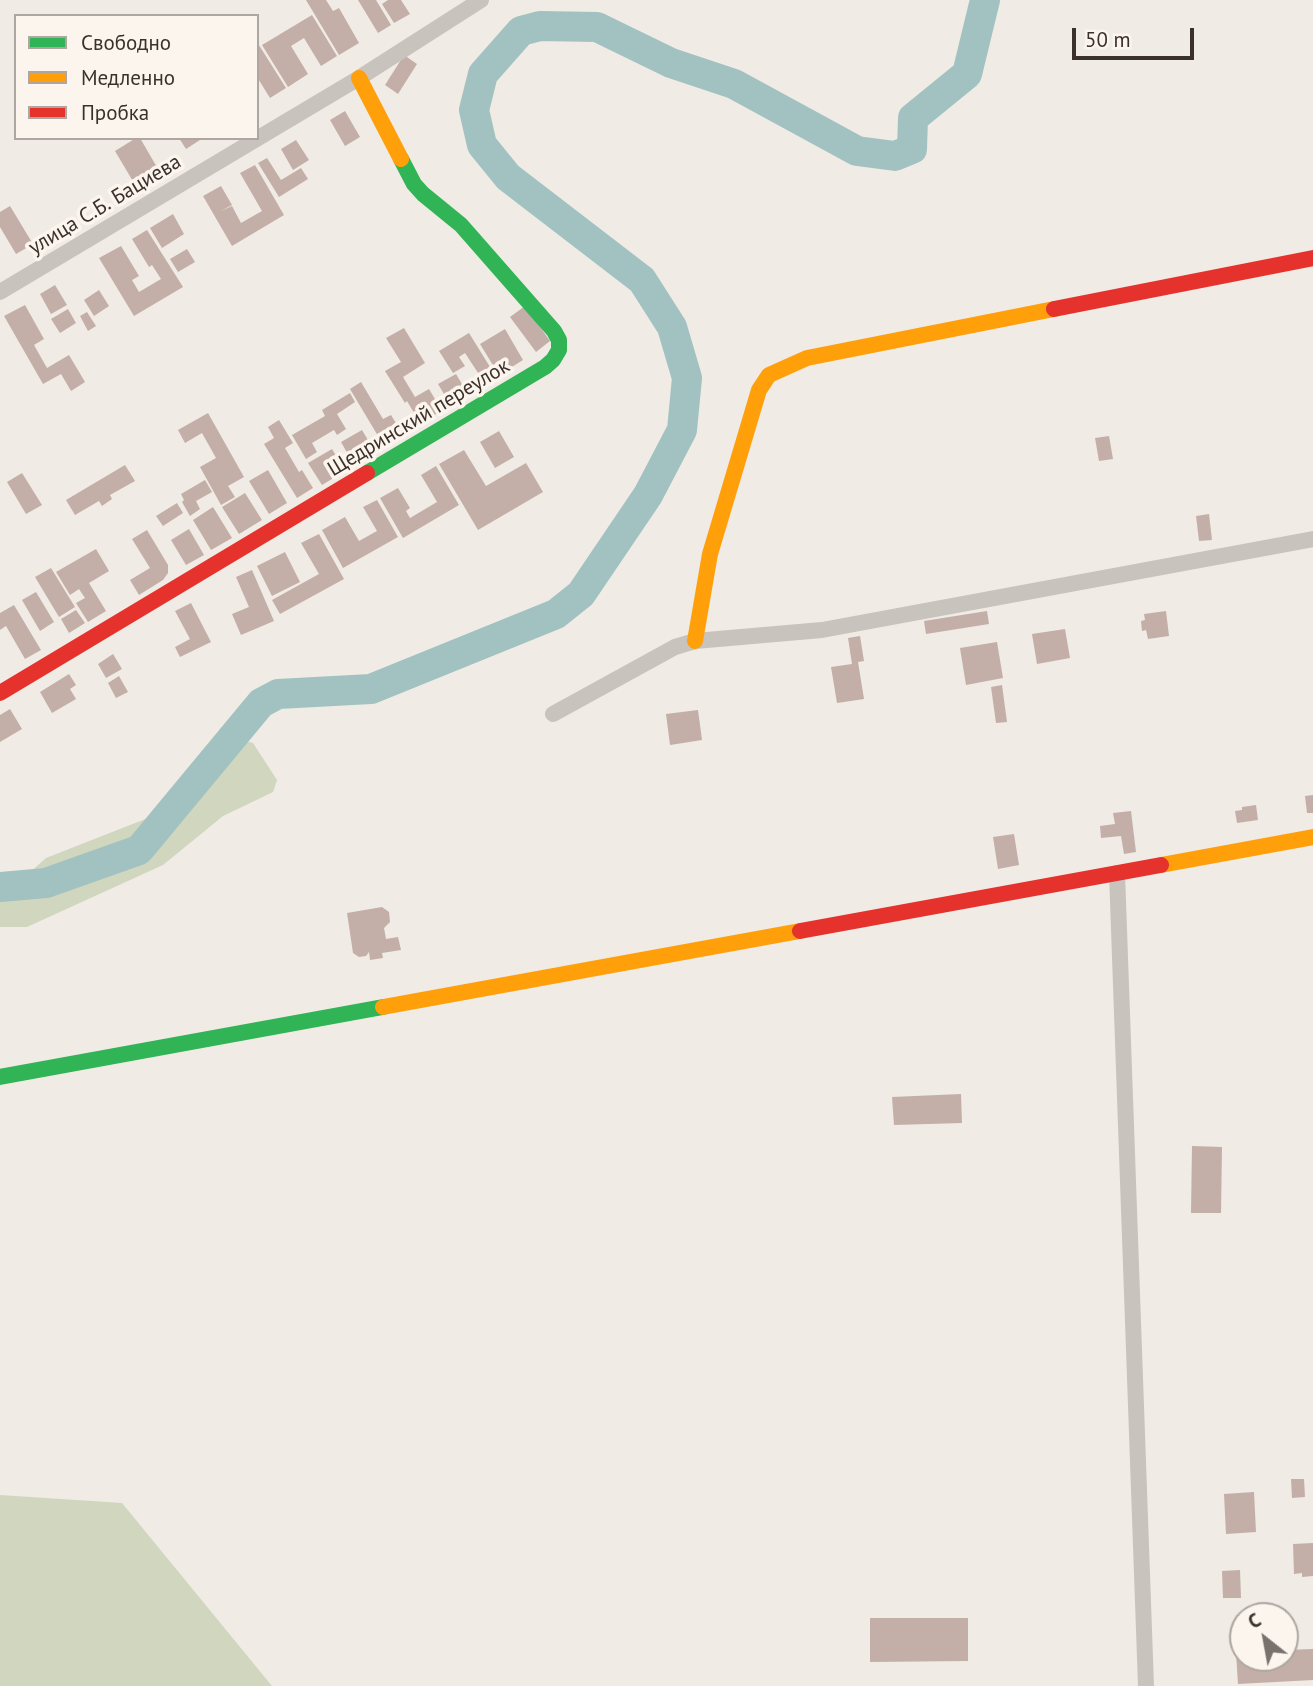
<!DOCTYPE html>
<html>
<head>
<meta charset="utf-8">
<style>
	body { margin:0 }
	#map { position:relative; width:1313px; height:1686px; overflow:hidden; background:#f0ebe5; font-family:"PT Sans",sans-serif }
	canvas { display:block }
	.legend { position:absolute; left:14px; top:14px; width:245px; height:126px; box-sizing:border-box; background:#fbf5ee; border:2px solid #aea6a0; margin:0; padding:9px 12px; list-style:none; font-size:21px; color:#3b302b }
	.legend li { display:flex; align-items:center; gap:14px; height:35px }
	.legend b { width:35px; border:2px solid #aea6a0 }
	.north { position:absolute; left:1229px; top:1602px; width:70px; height:70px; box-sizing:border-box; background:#fbf5ee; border:2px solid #aea6a0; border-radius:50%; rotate:329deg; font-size:19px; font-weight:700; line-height:28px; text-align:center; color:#3b302b }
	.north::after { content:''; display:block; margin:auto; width:24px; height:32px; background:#7a716c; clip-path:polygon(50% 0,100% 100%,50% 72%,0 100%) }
	.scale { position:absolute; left:1072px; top:28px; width:122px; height:32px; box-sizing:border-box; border:4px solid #3b302b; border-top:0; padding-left:9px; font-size:21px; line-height:24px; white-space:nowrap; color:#3b302b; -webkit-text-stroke:5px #fbf5ee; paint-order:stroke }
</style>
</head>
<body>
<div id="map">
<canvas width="1313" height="1686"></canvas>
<ul class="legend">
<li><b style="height:9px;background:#30b455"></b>Свободно</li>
<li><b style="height:9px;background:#ff9f0a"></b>Медленно</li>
<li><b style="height:9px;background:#e5322d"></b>Пробка</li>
</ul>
<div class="north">С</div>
<div class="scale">50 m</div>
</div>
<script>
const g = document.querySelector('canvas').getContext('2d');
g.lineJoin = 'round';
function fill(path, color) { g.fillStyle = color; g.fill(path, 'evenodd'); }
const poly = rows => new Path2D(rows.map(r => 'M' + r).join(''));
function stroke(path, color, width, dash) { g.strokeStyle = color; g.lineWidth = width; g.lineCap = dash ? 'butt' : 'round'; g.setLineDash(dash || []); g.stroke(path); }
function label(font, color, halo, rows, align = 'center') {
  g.font = font + ' "PT Sans",sans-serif'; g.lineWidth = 7; g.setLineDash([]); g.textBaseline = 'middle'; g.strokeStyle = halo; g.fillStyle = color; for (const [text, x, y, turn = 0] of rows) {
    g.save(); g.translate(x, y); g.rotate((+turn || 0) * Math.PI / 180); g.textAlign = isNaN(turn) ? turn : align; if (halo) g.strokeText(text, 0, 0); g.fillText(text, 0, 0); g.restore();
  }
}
fill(poly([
	[220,735,253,743,277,780,273,792,223,816,163,865,27,927,0,927,0,873,27,875,46,858,148,818],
	[0,1495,122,1503,272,1686,0,1686]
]), '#d1d6bf');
stroke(poly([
	[0,887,46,883,139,850,261,703,278,694,371,689,556,614,581,594,648,495,682,430,687,378,672,327,642,280,508,177,482,145,474,110,483,74,521,31,540,26,597,27,671,63,734,84,857,151,895,156,912,149,913,118,967,74,985,0]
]), '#a1c2c1', 30);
fill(poly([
	[306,0,326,0,333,11,339,8,359,43,339,55],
	[358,0,376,0,391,25,378,33],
	[388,0,401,0,410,14,394,23,382,4],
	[312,15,337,56,321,66,304,38,291,46,308,74,288,87,262,45],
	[257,42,286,88,270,98,257,77],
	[404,55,417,64,398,94,385,85],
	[345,111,360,137,345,146,330,120],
	[136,138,140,138,158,169,134,183,115,151],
	[179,138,199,138,200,140,186,149],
	[296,140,309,160,293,170,281,149],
	[267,158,281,180,301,168,308,179,279,197,258,163],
	[255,165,284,215,232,246,203,196,221,186,232,205,221,211,232,206,241,223,262,211,240,173],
	[10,206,33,244,16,254,0,227,0,212],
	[173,214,184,234,162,248,150,228],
	[147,230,183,287,134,316,99,258,121,246,139,276,132,280,139,292,161,279,152,265,149,267,132,239],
	[187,249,195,262,178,272,170,259],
	[55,285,67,305,51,314,40,294],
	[99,290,109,306,94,316,84,300],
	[25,305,44,339,34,345,47,368,69,355,85,382,71,391,61,374,43,384,4,316],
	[525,306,550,341,536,352,510,317],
	[68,309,76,323,60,333,51,319],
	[87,312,96,326,88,331,80,316],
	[404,328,425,363,403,377,415,397,429,389,442,411,420,423,407,401,405,403,385,371,401,362,386,338],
	[505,329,523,360,499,375,480,344],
	[469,333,495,375,484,382,465,353,459,357,465,366,453,373,439,351],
	[456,374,468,394,450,404,438,384],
	[361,382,383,419,391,415,403,435,384,446,350,389],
	[350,393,355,402,337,414,346,429,337,435,334,430,312,443,317,452,306,459,292,435,325,416,322,410],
	[208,413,244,477,228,486,235,497,221,505,200,467,216,458,202,433,185,443,178,430],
	[279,420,293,443,285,448,299,472,302,470,313,488,297,498,264,444,274,438,268,427],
	[362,430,375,452,354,465,341,442],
	[499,431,514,457,495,468,480,442],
	[1109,436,1113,459,1099,461,1095,438],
	[332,449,345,471,322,485,308,463],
	[464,450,486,486,526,463,543,492,478,530,439,464],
	[125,465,135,481,110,495,112,499,102,506,99,501,75,515,66,500],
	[436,466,459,505,403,538,380,498,398,488,410,508,406,511,410,518,437,502,421,475],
	[268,470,287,503,269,514,249,481],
	[22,473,42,505,26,514,7,482],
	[205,480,212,492,196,501,200,509,190,516,182,502,184,500,181,494],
	[245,493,262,520,239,534,222,507],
	[377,500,398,537,343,568,322,530,345,517,359,541,377,531,363,507],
	[177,503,183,513,163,526,156,516],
	[213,507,232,538,211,550,193,520],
	[1209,514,1212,540,1199,541,1196,516],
	[189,529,204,555,186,565,171,540],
	[147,530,168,565,168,573,163,580,139,595,130,580,150,568,132,539],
	[319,534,344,579,280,614,272,600,319,574,301,543],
	[96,549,109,571,89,583,106,611,88,622,76,603,85,598,79,589,70,595,56,572],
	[285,552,300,582,272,596,257,566],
	[51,568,75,607,59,617,35,577],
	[252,570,274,621,241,635,232,614,249,607,236,577],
	[36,592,54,622,40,631,22,600],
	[191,603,211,642,180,657,175,647,190,639,175,611],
	[14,605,41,650,25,659,6,626,0,630,0,613],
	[76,610,85,623,69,633,61,619],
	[987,611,989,624,926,634,924,621],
	[1166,611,1169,636,1148,639,1146,630,1142,631,1141,621,1145,620,1144,614],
	[1065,629,1070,658,1037,664,1032,634],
	[860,636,864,661,858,662,864,699,837,703,831,667,852,664,848,638],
	[997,642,1003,678,966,685,960,648],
	[113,654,122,669,106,678,98,664],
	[69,674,76,685,70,689,76,699,52,713,40,692],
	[119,676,128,692,116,698,108,683],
	[1002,685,1007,722,996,723,991,687],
	[10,709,22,729,0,742,0,715],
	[698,710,702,740,670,745,666,714],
	[1313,795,1313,813,1307,813,1305,796],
	[1256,805,1258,820,1237,823,1235,811,1242,810,1242,807],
	[1131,811,1136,852,1124,854,1121,836,1101,838,1100,826,1115,824,1113,813],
	[1014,834,1019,865,998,869,993,837],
	[382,907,389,912,390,922,384,928,386,939,398,937,401,950,382,953,383,958,370,960,369,952,366,956,359,957,353,953,347,913],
	[961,1094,962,1123,894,1125,892,1097],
	[1192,1146,1222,1147,1221,1213,1191,1213],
	[1291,1479,1304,1479,1305,1497,1292,1498],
	[1254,1492,1256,1532,1226,1534,1224,1494],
	[1313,1543,1313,1576,1302,1577,1302,1573,1294,1574,1293,1544],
	[1240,1570,1241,1598,1223,1598,1222,1571],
	[870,1618,968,1618,968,1661,870,1662],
	[1313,1649,1313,1680,1238,1684,1236,1653,1243,1652,1243,1658,1285,1658,1285,1650]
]), '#c3afa7');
stroke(poly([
	[0,292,359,78,481,0],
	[553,714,675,647,695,641,822,630,1313,539],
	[1117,873,1146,1686]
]), '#c9c3be', 16);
stroke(poly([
	[367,473,545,367,553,360,559,350,559,340,554,331,461,225,423,194,414,184,401,159],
	[0,1077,383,1007]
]), '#30b455', 16);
stroke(poly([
	[359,78,401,159],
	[695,641,710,554,759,390,769,375,807,358,1054,309],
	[1161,865,1313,837],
	[383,1007,800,931]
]), '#ff9f0a', 16);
stroke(poly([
	[1054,309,1313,258],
	[0,693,367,473],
	[800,931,1161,865]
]), '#e5322d', 16);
label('21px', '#3b302b', '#fbf5ee', [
	["улица С.Б. Бациева",105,205,-31],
	["Щедринский переулок",419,418,-31]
]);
</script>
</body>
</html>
